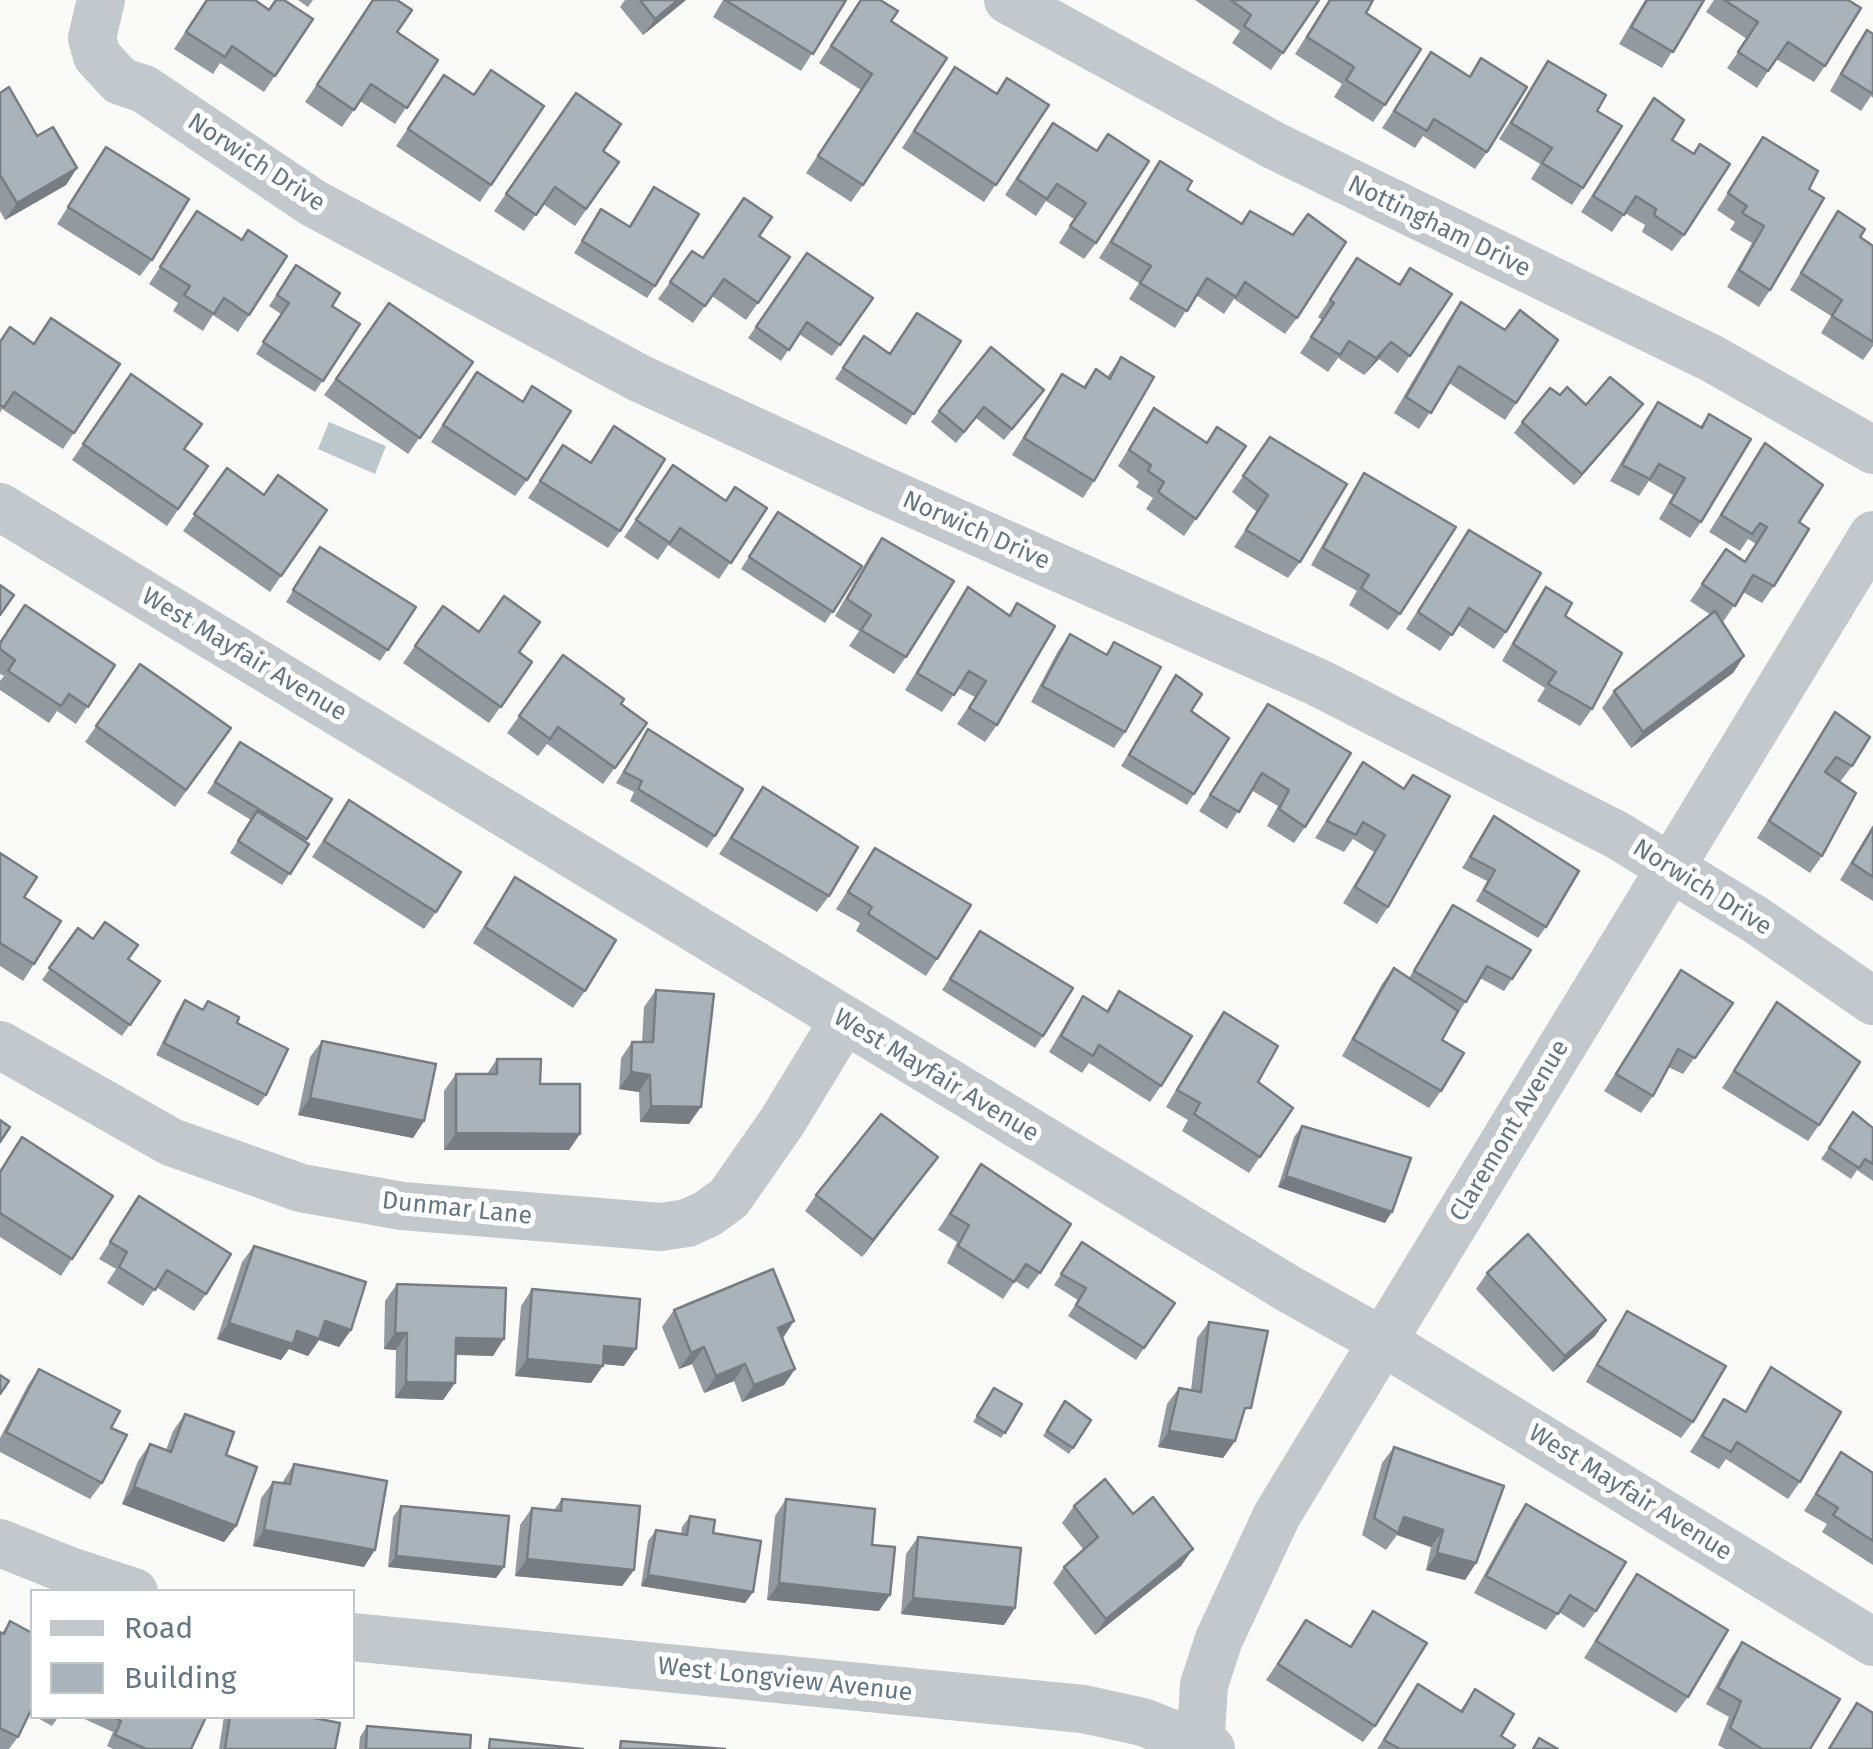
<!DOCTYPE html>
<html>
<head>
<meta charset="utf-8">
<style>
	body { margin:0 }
	#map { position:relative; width:1873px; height:1749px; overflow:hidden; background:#fafaf8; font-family:"Fira Sans",sans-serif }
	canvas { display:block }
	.legend { position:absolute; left:30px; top:1589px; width:325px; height:130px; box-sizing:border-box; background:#fff; border:2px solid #c1c8cd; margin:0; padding:12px 18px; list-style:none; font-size:30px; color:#657683 }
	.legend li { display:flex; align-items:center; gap:20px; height:50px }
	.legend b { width:50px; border:2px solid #c1c8cd }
</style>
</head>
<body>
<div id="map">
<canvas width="1873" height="1749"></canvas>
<ul class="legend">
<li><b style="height:12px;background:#c3c8cc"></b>Road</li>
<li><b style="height:28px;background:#aab3b9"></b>Building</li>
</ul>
</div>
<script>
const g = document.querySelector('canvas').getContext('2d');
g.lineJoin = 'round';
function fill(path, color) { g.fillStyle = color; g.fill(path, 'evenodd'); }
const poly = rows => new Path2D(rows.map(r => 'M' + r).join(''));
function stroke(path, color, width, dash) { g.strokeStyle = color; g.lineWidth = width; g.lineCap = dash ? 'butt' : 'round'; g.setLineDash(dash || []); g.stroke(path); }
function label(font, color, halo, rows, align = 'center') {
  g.font = font + ' "Fira Sans",sans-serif'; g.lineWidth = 10; g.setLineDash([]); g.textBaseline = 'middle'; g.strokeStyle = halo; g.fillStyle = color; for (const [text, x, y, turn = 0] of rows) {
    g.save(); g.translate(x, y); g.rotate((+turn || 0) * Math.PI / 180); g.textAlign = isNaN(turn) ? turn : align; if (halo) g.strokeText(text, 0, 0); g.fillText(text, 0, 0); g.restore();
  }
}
fill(poly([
	[329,422,386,446,375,474,318,449]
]), '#bbc7cb');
stroke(poly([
	[101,0,92,38,97,56,120,81,144,89,313,203,639,378,878,488,1317,682,1617,835,1756,920,1873,1001],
	[1008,0,1275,146,1711,358,1873,450],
	[0,507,1289,1289,1382,1341,1873,1642],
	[0,1045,171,1142,301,1188,402,1206,661,1227,687,1223,707,1214,729,1198,782,1122,844,1020],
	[0,1543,70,1571,134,1592],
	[352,1637,1083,1709,1143,1722,1211,1749],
	[1200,1749,1204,1685,1219,1639,1277,1515,1873,535]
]), '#c3c8cc', 48);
fill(poly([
	[206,0,269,10,313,19,264,92,220,63,213,74,174,49],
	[298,0,313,0,308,7],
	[373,0,397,32,438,60,395,124,360,101,342,127,305,102],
	[625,0,686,0,643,35,620,7],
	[723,0,846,0,801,71,713,17],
	[860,0,891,21,863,185,851,202,806,173,861,90,819,63],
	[1195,0,1319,0,1271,70,1232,43,1240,31],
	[1329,0,1374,0,1366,13,1385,105,1373,122,1334,97,1342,84,1295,54],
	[1645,0,1704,0,1662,68,1619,44],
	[1714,0,1848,0,1825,66,1814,82,1776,59,1757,88,1727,68,1747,39,1706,12],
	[1867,30,1873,34,1873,98,1871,96,1861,111,1830,91,1855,47],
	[1431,52,1469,76,1481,58,1487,152,1475,169,1423,136,1415,148,1382,128],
	[1548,61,1583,188,1572,205,1531,179,1540,164,1499,139],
	[444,75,474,95,544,106,480,202,396,146],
	[1007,78,1049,105,984,202,902,148,943,84,996,94],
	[0,93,37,136,77,168,66,185,5,220,0,211],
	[576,93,603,151,619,162,575,226,543,204,524,231,494,211],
	[1654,98,1672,140,1693,154,1700,144,1684,235,1672,251,1642,232,1645,225,1625,213,1612,232,1581,212],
	[1108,134,1096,243,1084,259,1059,243,1074,219,1046,201,1036,216,1005,195,1041,139,1096,151],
	[1763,137,1809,189,1770,290,1759,307,1727,287,1752,243,1730,230,1735,222,1717,210],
	[106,147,152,260,140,276,57,224],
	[1160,161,1187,190,1241,223,1250,211,1297,318,1285,334,1234,299,1224,314,1196,295,1175,328,1129,299,1139,283,1099,258],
	[654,187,655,286,647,298,574,253,601,209,629,226],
	[197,211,249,315,238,332,213,315,203,331,173,311,178,303,149,284],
	[1838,211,1860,237,1873,246,1873,346,1863,360,1821,333,1831,316,1790,290],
	[759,236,790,257,746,320,712,296,693,323,658,299,692,251,702,258],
	[807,253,873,298,832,356,799,334,781,361,748,338],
	[1357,258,1398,284,1410,268,1452,294,1398,373,1379,359,1364,375,1338,358,1328,372,1300,353,1322,320,1318,317],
	[296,265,332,306,360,324,315,392,256,354,281,314,269,306],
	[1461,302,1505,330,1558,340,1505,420,1449,383,1419,429,1394,413,1449,319],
	[389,303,473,362,408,454,324,395],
	[864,336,890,353,961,341,906,425,835,379],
	[0,341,34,343,120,364,63,449,2,409,0,413],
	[1121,357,1094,481,1083,498,1012,455,1062,374,1083,387,1096,369,1107,377],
	[477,372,522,401,532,386,527,480,515,496,431,442],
	[131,374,184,449,208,466,167,526,72,460],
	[1044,390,1004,440,976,418,956,443,931,422,939,411],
	[1658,402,1700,427,1709,414,1701,522,1690,538,1659,519,1673,495,1649,481,1639,496,1610,481,1646,419],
	[1586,405,1635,415,1574,485,1514,433,1522,422],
	[1154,408,1206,442,1246,446,1184,536,1146,509,1153,498,1136,487,1139,482,1118,466],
	[614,426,620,531,608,548,528,498,563,445,590,462],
	[1270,437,1300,562,1288,578,1234,547,1257,512,1232,492],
	[1765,443,1799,522,1774,586,1762,603,1743,592,1723,622,1744,656,1733,673,1631,748,1602,708,1614,691,1711,615,1690,601,1726,549,1745,562,1756,544,1748,539,1740,551,1709,532],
	[673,465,726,500,767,508,719,579,668,545,658,560,624,537],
	[227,468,264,495,327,510,270,592,183,531],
	[1364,473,1400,614,1388,630,1349,605,1357,591,1311,565,1353,490],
	[778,512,862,566,825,623,741,569],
	[1469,530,1506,632,1494,649,1458,625,1440,651,1406,629],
	[882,538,906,657,894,674,849,646,859,631,835,616,870,555],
	[320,547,416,607,380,661,286,602],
	[968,587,1009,615,1017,603,997,725,985,742,957,724,975,697,958,688,942,712,905,690],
	[1546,587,1565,616,1592,709,1580,726,1537,701,1545,688,1502,661,1534,604],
	[443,606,479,632,519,652,532,662,489,723,403,663],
	[1070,634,1106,654,1114,642,1125,732,1114,748,1031,702,1058,651],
	[0,642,115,665,76,724,57,711,49,723,0,690,0,681,4,676,0,674],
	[563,655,621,704,647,723,603,784,547,744,538,756,507,733],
	[140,664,231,728,175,807,85,742],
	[1176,675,1191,711,1194,794,1187,805,1121,766],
	[1268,704,1305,827,1294,843,1267,826,1278,806,1251,790,1227,829,1199,811],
	[1835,712,1852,766,1840,782,1822,856,1810,873,1757,838],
	[648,729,715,836,707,848,630,801,634,792,616,783],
	[240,742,332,799,306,841,309,844,282,885,230,853,251,820,207,793],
	[1363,762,1403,789,1413,775,1388,907,1377,924,1343,903,1374,852,1353,839,1344,852,1315,838],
	[349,800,436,912,424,929,312,857],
	[752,804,829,896,817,912,719,854],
	[1494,816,1546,927,1538,938,1476,901,1487,881,1462,868],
	[1873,825,1873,901,1840,880],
	[875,848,937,959,926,976,856,931,860,923,836,909],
	[0,853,24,897,34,964,23,981,0,966],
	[515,877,585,991,573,1008,473,943],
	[1453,905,1512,979,1504,991,1480,978,1442,1040,1441,1091,1429,1108,1342,1056,1382,984,1394,968,1409,978],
	[78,928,93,939,128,959,160,981,122,1036,42,980],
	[980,931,1043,1036,1035,1048,942,990],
	[1681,970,1733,1003,1683,1074,1668,1067,1653,1096,1641,1113,1604,1091],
	[656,990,689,1124,640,1122,639,1092,619,1089,621,1058,632,1042,642,1042,644,1007],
	[1119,991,1161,1086,1150,1102,1089,1063,1082,1073,1049,1052,1072,1013,1083,996,1106,1011],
	[185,1000,202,1009,208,1001,237,1023,266,1095,258,1106,156,1055,177,1012],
	[1777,1002,1819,1125,1808,1141,1722,1088],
	[1224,1012,1258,1082,1293,1108,1249,1173,1182,1131,1188,1120,1166,1107,1212,1028],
	[322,1041,424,1121,413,1138,298,1115,310,1057],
	[497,1059,540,1084,580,1134,569,1150,444,1150,444,1091,456,1074,487,1074],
	[1853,1112,1873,1128,1873,1181,1857,1170,1851,1179,1821,1159],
	[1302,1126,1385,1223,1278,1187,1294,1137],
	[22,1137,72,1259,61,1276,0,1237,0,1170],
	[981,1164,1040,1273,1028,1289,1015,1281,1003,1299,947,1263,957,1242,938,1230],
	[926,1173,862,1257,805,1211,816,1195],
	[139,1196,206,1294,194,1311,156,1287,143,1306,107,1283,116,1269,99,1259],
	[1082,1242,1175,1303,1136,1360,1068,1316,1078,1300,1054,1285],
	[254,1246,351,1330,339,1347,319,1340,308,1356,289,1349,281,1360,217,1339,242,1262],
	[1487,1273,1606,1320,1595,1336,1553,1372,1476,1289],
	[397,1284,493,1356,455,1355,455,1383,443,1400,395,1398,396,1350,384,1349,385,1301],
	[532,1289,624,1366,603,1364,591,1383,515,1376,521,1306],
	[674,1310,783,1338,795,1369,784,1385,742,1402,734,1381,704,1393,692,1364,679,1369,662,1327],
	[1627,1311,1693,1422,1681,1438,1586,1382,1616,1328],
	[1209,1322,1240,1424,1235,1441,1223,1458,1158,1447,1167,1404,1179,1388,1191,1390,1197,1338],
	[1771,1367,1800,1482,1788,1499,1726,1459,1719,1469,1690,1452,1724,1399,1745,1411,1760,1383],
	[39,1369,111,1428,102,1483,90,1499,0,1452,0,1438,28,1385],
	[994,1388,1022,1404,1001,1438,973,1422],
	[1065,1401,1091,1420,1069,1454,1043,1436],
	[185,1414,226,1455,236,1526,224,1542,122,1504,138,1461,150,1444,166,1450,173,1431],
	[1394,1447,1476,1563,1465,1580,1426,1570,1431,1547,1397,1535,1386,1550,1362,1535,1382,1463],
	[1841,1452,1873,1473,1873,1565,1822,1532,1827,1524,1804,1511],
	[294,1464,364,1567,253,1546,261,1498,273,1482,282,1483],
	[562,1499,634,1570,622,1586,515,1576,520,1525,532,1508,554,1510],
	[786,1499,872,1545,879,1611,767,1600,775,1516],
	[1526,1504,1596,1611,1584,1628,1559,1612,1546,1630,1474,1593,1514,1521],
	[401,1506,504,1567,496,1578,388,1567,393,1517],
	[1074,1506,1133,1514,1181,1566,1095,1635,1053,1583,1064,1567,1084,1550,1062,1523],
	[690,1516,713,1533,753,1592,745,1603,641,1586,648,1541,656,1530,681,1534,682,1527],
	[918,1537,1015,1608,1004,1625,901,1614,906,1554],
	[1637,1574,1688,1697,1676,1713,1584,1658],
	[1373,1611,1375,1726,1363,1742,1266,1680,1306,1620,1350,1646],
	[10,1621,32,1633,32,1716,29,1714,18,1737,9,1749,0,1749,0,1632,2,1633],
	[1742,1642,1810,1749,1725,1749,1718,1745,1729,1717,1706,1704,1730,1659],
	[1418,1684,1460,1711,1475,1689,1501,1736,1512,1749,1377,1749],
	[34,1716,59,1716,52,1726],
	[224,1716,303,1716,335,1749,219,1749],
	[80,1717,206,1717,191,1749,113,1749,107,1746,113,1732],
	[367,1726,470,1749,359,1749,360,1737]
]), '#929a9f');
fill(poly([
	[678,0,686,0,643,35,655,19],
	[77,168,66,185,5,220,17,203],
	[1391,342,1379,359,1364,375,1376,358],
	[1643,404,1635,415,1574,485,1582,474],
	[1744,656,1733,673,1631,748,1643,732],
	[631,1072,650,1075,639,1092,619,1089],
	[310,1098,424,1121,413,1138,298,1115],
	[651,1106,701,1107,689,1124,640,1122],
	[456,1133,580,1134,569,1150,444,1150],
	[938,1157,926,1173,862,1257,873,1240],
	[1286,1176,1392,1212,1385,1223,1278,1187],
	[1606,1320,1595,1336,1553,1372,1565,1356],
	[325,1321,351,1330,339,1347,319,1340,308,1356,289,1349,281,1360,217,1339,229,1323,297,1331],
	[794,1321,783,1338,778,1328],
	[395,1333,407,1333,396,1350,384,1349],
	[456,1338,504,1339,493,1356,444,1354],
	[604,1346,636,1349,624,1366,593,1363],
	[704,1347,692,1364,679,1369,691,1353],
	[527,1359,603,1366,591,1383,515,1376],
	[745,1364,734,1381,704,1393,716,1376],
	[795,1369,784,1385,742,1402,754,1385],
	[406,1382,455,1383,443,1400,395,1398],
	[1169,1431,1235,1441,1223,1458,1158,1447],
	[134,1487,236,1526,224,1542,122,1504],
	[1404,1517,1443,1530,1431,1547,1397,1535],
	[264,1530,375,1550,364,1567,253,1546],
	[1193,1549,1181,1566,1095,1635,1106,1619],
	[1437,1553,1476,1563,1465,1580,1426,1570],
	[396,1556,504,1567,496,1578,388,1567],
	[527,1559,634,1570,622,1586,515,1576],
	[648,1575,753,1592,745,1603,641,1586],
	[779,1583,890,1595,879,1611,767,1600],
	[913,1598,1015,1608,1004,1625,901,1614]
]), '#777d82');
const building = poly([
	[207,0,255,0,269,10,276,0,284,0,313,19,275,76,232,46,225,57,186,32,207,0],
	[373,0,397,0,412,10,397,32,438,60,407,108,371,84,354,110,317,85,373,0],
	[640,0,678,0,655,19,640,0],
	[725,0,846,0,813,54,725,0],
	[861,0,880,0,898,11,891,21,947,58,863,185,818,156,872,74,831,46,861,0],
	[1231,0,1319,0,1283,53,1244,26,1251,15,1231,0],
	[1330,0,1373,0,1366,13,1421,49,1385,105,1346,80,1354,67,1307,37,1330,0],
	[1647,0,1704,0,1673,52,1631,27,1647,0],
	[1724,0,1848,0,1861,8,1825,66,1788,42,1768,71,1738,52,1758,22,1724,0],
	[1867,30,1873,34,1873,94,1841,74,1867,30],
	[1431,52,1470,77,1481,58,1527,87,1487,152,1434,119,1427,131,1394,111,1431,52],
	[1548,61,1606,95,1597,111,1622,126,1583,188,1542,163,1552,148,1511,123,1548,61],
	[955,67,997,94,1007,78,1049,105,996,185,914,131,955,67],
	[491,70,544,106,491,185,408,129,444,75,474,95,491,70],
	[9,87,37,136,53,127,77,168,17,203,0,175,0,93,9,87],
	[576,93,621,124,603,151,619,162,586,209,555,187,536,215,506,194,576,93],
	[1654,98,1684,120,1672,140,1694,154,1700,144,1730,164,1684,235,1654,215,1656,209,1636,196,1624,215,1593,196,1654,98],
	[1053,123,1097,151,1108,134,1149,161,1096,243,1070,226,1086,203,1057,184,1047,199,1017,179,1053,123],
	[1763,137,1818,171,1809,189,1824,198,1770,290,1739,270,1764,226,1742,213,1747,206,1728,193,1763,137],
	[106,147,189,199,152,260,68,207,106,147],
	[1160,161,1192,181,1187,190,1242,224,1250,211,1293,235,1308,214,1346,242,1297,318,1245,282,1236,297,1207,278,1187,311,1140,283,1151,266,1111,242,1160,161],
	[654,187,699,214,655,286,582,241,601,209,630,227,654,187],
	[744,198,772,217,759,236,790,257,758,303,724,279,705,306,670,282,692,251,703,258,744,198],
	[197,211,242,240,248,230,287,256,249,315,224,298,214,314,184,295,190,286,160,267,197,211],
	[1838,211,1865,229,1860,237,1873,246,1873,342,1832,316,1842,300,1801,273,1838,211],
	[807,253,873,298,840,345,807,322,789,350,756,327,807,253],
	[1357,258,1400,285,1410,268,1452,294,1410,356,1391,342,1376,358,1349,341,1340,355,1311,337,1334,303,1330,300,1357,258],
	[296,265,340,293,332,306,360,324,323,381,263,342,289,303,277,295,296,265],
	[1461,302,1505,330,1520,310,1558,340,1516,403,1459,366,1431,413,1406,397,1461,302],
	[389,303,473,362,420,438,336,379,389,303],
	[917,313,961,341,914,414,843,368,864,336,890,354,917,313],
	[51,318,120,364,74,433,14,392,4,407,0,405,0,342,10,327,34,344,51,318],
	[991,347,1044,390,1012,429,984,407,964,432,939,411,991,347],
	[1121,357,1154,377,1094,481,1024,438,1062,374,1085,388,1096,369,1110,379,1121,357],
	[477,372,523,402,532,386,571,411,527,480,443,425,477,372],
	[131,374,202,424,184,449,208,466,178,509,83,444,131,374],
	[1610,377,1643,404,1582,474,1522,422,1550,388,1560,395,1567,387,1586,405,1610,377],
	[1658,402,1702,428,1709,414,1751,439,1701,522,1670,503,1685,478,1659,464,1650,479,1622,465,1658,402],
	[1154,408,1207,443,1217,427,1246,446,1196,519,1158,492,1164,482,1148,471,1151,465,1129,450,1154,408],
	[614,426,665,459,620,531,540,481,563,445,591,463,614,426],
	[1270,437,1347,484,1300,562,1246,530,1268,495,1243,476,1270,437],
	[1765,443,1823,485,1799,522,1809,529,1774,586,1753,575,1735,606,1702,584,1726,549,1745,562,1767,527,1760,523,1752,534,1721,515,1765,443],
	[673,465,726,501,735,487,767,508,731,563,680,528,670,543,636,520,673,465],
	[227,468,264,495,278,475,327,510,281,576,194,514,227,468],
	[1364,473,1456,527,1400,614,1361,588,1369,575,1323,548,1364,473],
	[778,512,862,566,833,612,749,557,778,512],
	[1469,530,1541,573,1506,632,1469,608,1452,635,1418,612,1469,530],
	[882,538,954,581,906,657,861,630,871,615,847,599,882,538],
	[320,547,416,607,388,650,293,590,320,547],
	[0,585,14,595,0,615,0,585],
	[968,587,1010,616,1017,603,1055,626,997,725,969,708,986,681,969,671,954,695,917,673,968,587],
	[1546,587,1572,603,1565,616,1622,653,1592,709,1548,684,1556,672,1513,644,1546,587],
	[504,596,540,622,519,652,532,662,501,707,415,646,443,606,479,632,504,596],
	[25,605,115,665,88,707,69,694,61,706,8,671,15,660,0,649,0,643,25,605],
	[1715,611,1744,656,1643,732,1614,691,1715,611],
	[1070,634,1107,655,1114,642,1161,667,1125,732,1042,686,1070,634],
	[563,655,624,699,621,704,647,723,615,768,558,727,550,739,519,716,563,655],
	[140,664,231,728,186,790,96,726,140,664],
	[1176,675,1202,694,1191,711,1229,738,1194,794,1129,755,1176,675],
	[1268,704,1351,753,1305,827,1279,809,1289,790,1262,773,1239,812,1210,795,1268,704],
	[1835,712,1870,737,1852,766,1836,757,1825,772,1856,793,1822,856,1769,821,1835,712],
	[648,729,743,789,715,836,638,789,642,781,624,772,648,729],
	[240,742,332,799,307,839,215,782,240,742],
	[1363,762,1404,789,1413,775,1450,796,1388,907,1355,887,1385,835,1363,822,1356,835,1327,821,1363,762],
	[763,787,858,847,829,896,731,838,763,787],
	[349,800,461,872,436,912,324,841,349,800],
	[257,811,309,844,290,874,238,841,257,811],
	[1494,816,1579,871,1546,927,1484,890,1495,870,1470,857,1494,816],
	[1873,828,1873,877,1852,863,1873,828],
	[875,848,971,905,937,959,868,914,872,907,848,892,875,848],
	[0,853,37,877,24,897,61,921,34,964,0,943,0,853],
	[515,877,616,940,585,991,485,927,515,877],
	[1453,905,1531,950,1512,979,1487,966,1466,1002,1414,971,1453,905],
	[105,922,138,945,128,959,160,981,130,1025,49,968,78,928,93,939,105,922],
	[980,931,1073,988,1043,1036,950,979,980,931],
	[1394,968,1458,1011,1442,1040,1464,1053,1441,1091,1353,1039,1394,968],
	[1681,970,1733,1003,1695,1058,1678,1049,1653,1096,1616,1074,1681,970],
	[656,990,714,994,701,1107,651,1106,650,1075,631,1072,632,1042,653,1042,656,990],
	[1119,991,1192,1036,1161,1086,1099,1045,1093,1056,1061,1036,1083,996,1108,1012,1119,991],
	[185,1000,203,1010,208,1001,239,1017,237,1023,288,1049,266,1095,164,1043,185,1000],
	[1777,1002,1860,1062,1819,1125,1734,1071,1777,1002],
	[1224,1012,1278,1046,1258,1082,1293,1108,1260,1157,1194,1114,1200,1103,1177,1090,1224,1012],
	[322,1041,436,1064,424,1121,310,1098,322,1041],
	[497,1059,541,1059,540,1084,580,1084,580,1134,456,1133,456,1074,497,1074,497,1059],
	[1853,1112,1873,1128,1873,1164,1865,1159,1859,1168,1829,1148,1853,1112],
	[881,1114,938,1157,873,1240,816,1195,881,1114],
	[0,1120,10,1127,0,1142,0,1120],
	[1302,1126,1411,1158,1392,1212,1286,1176,1302,1126],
	[22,1137,113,1196,72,1259,0,1213,0,1172,22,1137],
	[981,1164,1071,1224,1040,1273,1026,1264,1014,1282,958,1246,969,1225,950,1214,981,1164],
	[139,1196,231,1254,206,1294,167,1270,155,1290,119,1267,127,1252,110,1242,139,1196],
	[1528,1234,1606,1320,1565,1356,1487,1273,1528,1234],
	[1082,1242,1175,1303,1144,1348,1076,1305,1086,1288,1061,1274,1082,1242],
	[254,1246,366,1282,351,1330,325,1321,319,1339,297,1331,293,1344,229,1323,254,1246],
	[773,1269,794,1321,778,1328,795,1369,754,1385,745,1364,716,1376,704,1347,691,1353,674,1310,773,1269],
	[397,1284,506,1288,504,1339,456,1338,455,1383,406,1382,407,1333,395,1333,397,1284],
	[532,1289,640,1299,636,1349,604,1346,603,1366,527,1359,532,1289],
	[1627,1311,1726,1366,1693,1422,1597,1365,1627,1311],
	[1209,1322,1268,1331,1251,1408,1245,1408,1235,1441,1169,1431,1179,1388,1201,1392,1209,1322],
	[1771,1367,1841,1412,1800,1482,1737,1442,1731,1452,1702,1436,1724,1399,1746,1412,1771,1367],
	[39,1369,120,1411,111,1428,127,1435,102,1483,6,1432,39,1369],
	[0,1375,9,1381,0,1394,0,1375],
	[994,1388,1022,1404,1005,1433,977,1416,994,1388],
	[1065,1401,1091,1420,1073,1448,1047,1431,1065,1401],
	[185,1414,234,1432,226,1455,257,1467,236,1526,134,1487,150,1444,171,1452,185,1414],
	[1394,1447,1504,1486,1476,1563,1437,1553,1443,1530,1404,1517,1398,1533,1374,1518,1394,1447],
	[1841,1452,1873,1473,1873,1541,1833,1515,1838,1508,1816,1494,1841,1452],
	[294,1464,387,1481,375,1550,264,1530,273,1482,290,1484,294,1464],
	[1105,1479,1133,1514,1153,1497,1193,1549,1106,1619,1064,1567,1098,1537,1074,1506,1105,1479],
	[562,1499,640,1506,634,1570,527,1559,532,1508,561,1511,562,1499],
	[786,1499,875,1509,872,1545,895,1547,890,1595,779,1583,786,1499],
	[1526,1504,1626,1562,1596,1611,1570,1595,1558,1614,1486,1576,1526,1504],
	[401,1506,509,1516,504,1567,396,1556,401,1506],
	[690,1516,715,1520,713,1533,761,1541,753,1592,648,1575,656,1530,687,1535,690,1516],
	[918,1537,1021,1548,1015,1608,913,1598,918,1537],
	[1637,1574,1728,1630,1688,1697,1596,1641,1637,1574],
	[1373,1611,1427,1643,1375,1726,1278,1664,1306,1620,1351,1647,1373,1611],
	[10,1621,32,1633,32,1708,18,1737,0,1728,0,1632,4,1634,10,1621],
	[1742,1642,1840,1699,1810,1749,1762,1749,1730,1728,1741,1701,1718,1688,1742,1642],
	[1418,1684,1462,1712,1475,1689,1514,1714,1501,1736,1515,1745,1512,1749,1400,1749,1384,1740,1418,1684],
	[1857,1703,1873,1713,1873,1749,1829,1749,1857,1703],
	[112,1716,205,1716,206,1717,191,1749,146,1749,115,1735,121,1721,112,1716],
	[230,1716,303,1716,340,1723,335,1749,225,1749,230,1716],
	[367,1726,471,1735,470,1749,366,1749,367,1726],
	[1539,1738,1558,1749,1533,1749,1539,1738],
	[490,1739,583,1749,489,1749,490,1739],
	[621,1741,725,1749,620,1749,621,1741]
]);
fill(building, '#aab3b9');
stroke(building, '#777d82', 2.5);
label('25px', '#657683', '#fff', [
	["Norwich Drive",256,163,33],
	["Nottingham Drive",1439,227,26],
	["Norwich Drive",976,531,24],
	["West Mayfair Avenue",244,655,31],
	["Norwich Drive",1702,888,32],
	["West Mayfair Avenue",936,1076,31],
	["Claremont Avenue",1510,1131,-59],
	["Dunmar Lane",457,1209,6],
	["West Mayfair Avenue",1630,1493,32],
	["West Longview Avenue",785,1680,6]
]);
</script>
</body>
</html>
